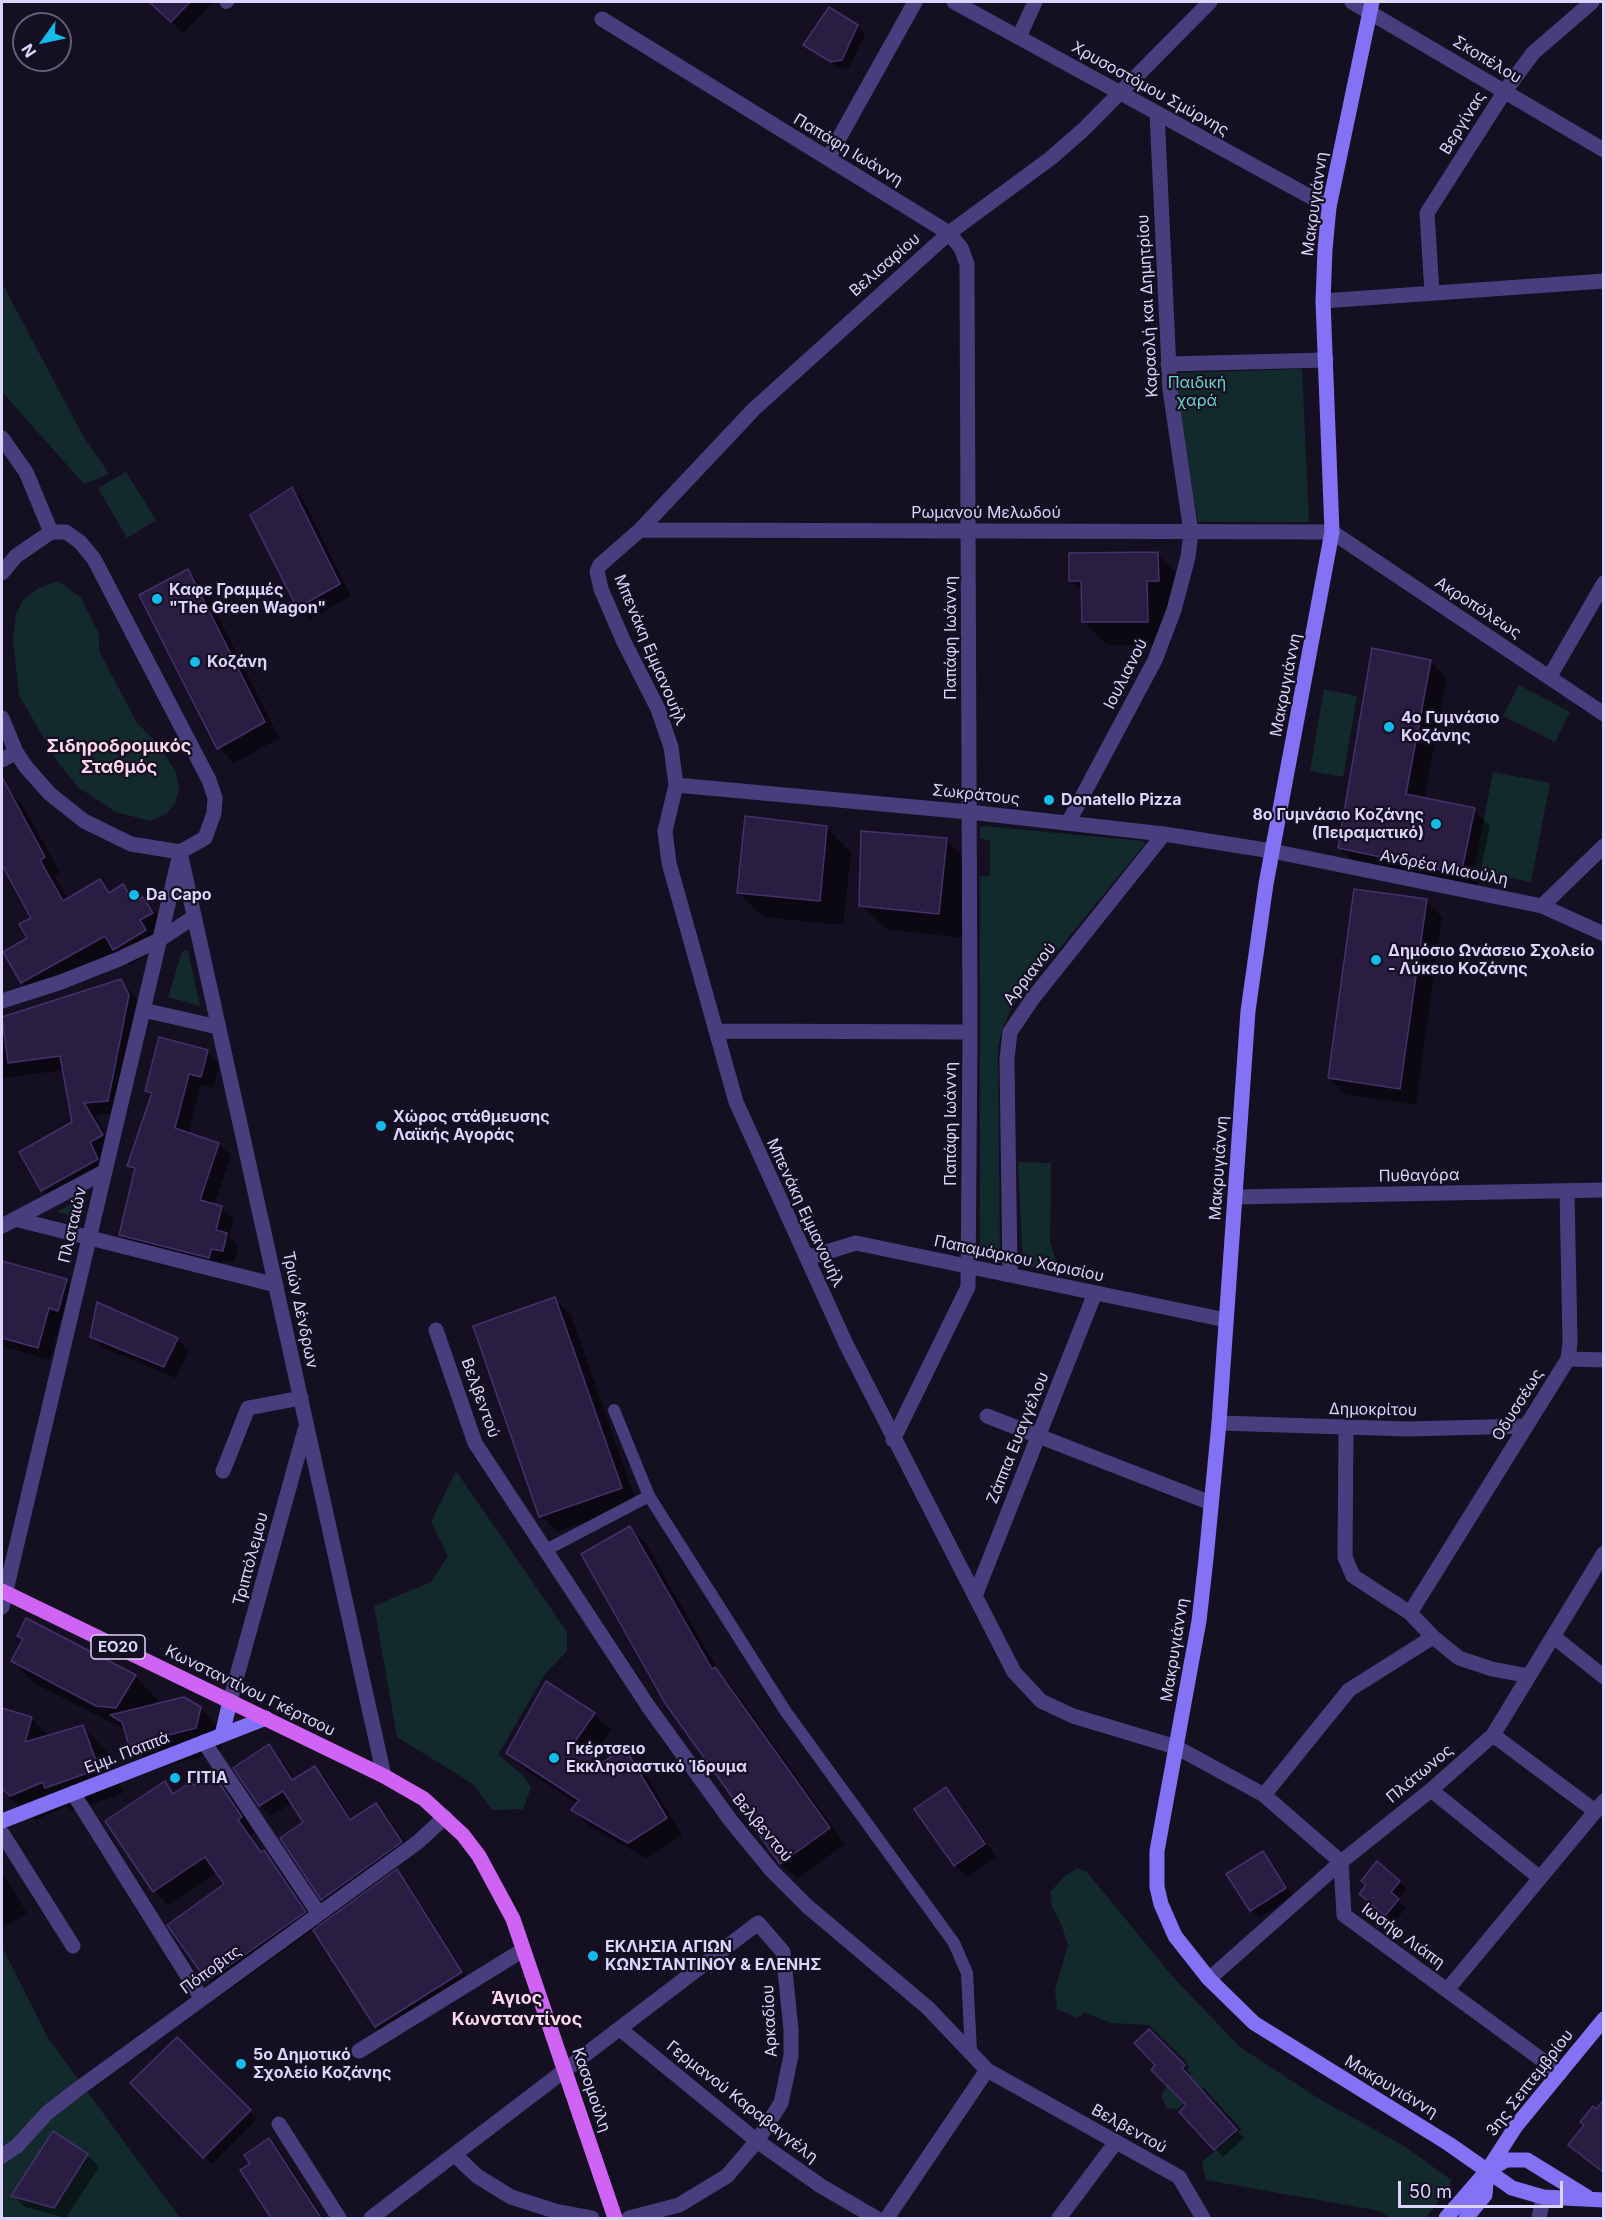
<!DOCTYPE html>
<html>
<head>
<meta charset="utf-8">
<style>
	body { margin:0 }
	#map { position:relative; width:1605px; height:2220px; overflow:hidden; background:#150f22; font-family:Inter,sans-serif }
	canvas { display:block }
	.frame { position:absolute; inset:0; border:3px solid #ddd4fc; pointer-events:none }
	.north { position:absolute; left:12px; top:12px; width:60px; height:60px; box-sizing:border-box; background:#150f22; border:2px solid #655e79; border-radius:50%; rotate:237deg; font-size:16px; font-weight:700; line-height:24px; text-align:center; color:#ddd4fc }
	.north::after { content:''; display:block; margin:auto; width:21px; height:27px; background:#11bceb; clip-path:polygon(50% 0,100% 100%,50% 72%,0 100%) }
	.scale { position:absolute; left:1398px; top:2181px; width:165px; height:27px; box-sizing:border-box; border:3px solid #ddd4fc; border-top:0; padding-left:8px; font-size:18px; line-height:21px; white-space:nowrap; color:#ddd4fc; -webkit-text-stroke:4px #150f22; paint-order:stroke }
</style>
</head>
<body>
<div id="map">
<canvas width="1605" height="2220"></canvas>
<div class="frame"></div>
<div class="north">N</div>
<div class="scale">50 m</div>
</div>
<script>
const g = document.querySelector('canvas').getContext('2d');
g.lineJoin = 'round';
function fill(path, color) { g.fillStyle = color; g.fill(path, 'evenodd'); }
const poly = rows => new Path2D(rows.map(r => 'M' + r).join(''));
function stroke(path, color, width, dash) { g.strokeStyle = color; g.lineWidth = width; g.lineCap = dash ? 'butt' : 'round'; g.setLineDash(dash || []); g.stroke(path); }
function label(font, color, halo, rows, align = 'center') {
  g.font = font + ' Inter,sans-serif'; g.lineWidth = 4.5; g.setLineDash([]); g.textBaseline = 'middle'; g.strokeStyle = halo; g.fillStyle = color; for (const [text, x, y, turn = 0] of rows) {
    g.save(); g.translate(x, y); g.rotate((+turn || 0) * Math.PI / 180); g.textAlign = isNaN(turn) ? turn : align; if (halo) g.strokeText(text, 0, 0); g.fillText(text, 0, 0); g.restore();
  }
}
fill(poly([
	[2,283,82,434,109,474,84,484,2,392],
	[1302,369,1309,522,1198,522,1177,393,1177,373],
	[126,472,156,520,127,538,98,488],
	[58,581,81,598,99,634,99,651,137,723,158,744,176,772,179,788,175,804,166,814,150,821,116,812,79,788,59,764,19,695,13,640,16,614,23,600,39,588],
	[1519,685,1570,712,1555,742,1503,716],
	[1324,689,1357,696,1343,777,1310,771],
	[1493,772,1550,783,1531,882,1474,870],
	[984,826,1143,841,1145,844,1013,1005,1003,1027,998,1046,1000,1263,980,1257,980,876,990,876,990,840,980,839,980,828],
	[188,950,200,1006,168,997,182,952],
	[1018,1162,1051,1163,1050,1241,1059,1272,1023,1265],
	[85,1196,80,1218,57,1212],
	[456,1471,567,1632,567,1651,545,1674,498,1755,523,1775,531,1788,523,1809,492,1810,473,1784,397,1737,374,1606,431,1582,448,1556,431,1522],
	[1077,1868,1086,1871,1173,1977,1240,2047,1321,2100,1406,2147,1451,2180,1450,2188,1425,2218,1390,2218,1380,2211,1206,2180,1202,2162,1241,2129,1204,2088,1200,2089,1177,2109,1167,2108,1161,2096,1165,2089,1189,2068,1186,2061,1149,2025,1111,2023,1085,2013,1077,2018,1057,2009,1055,1990,1068,1945,1062,1926,1052,1907,1050,1892,1064,1877],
	[2,1947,48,2038,180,2218,2,2218]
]), '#132a2c');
fill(poly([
	[150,2,213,2,184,33],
	[857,26,865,34,849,68,840,69,805,45],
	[292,489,304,501,351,596,310,619,298,607],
	[1157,554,1182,578,1171,605,1171,645,1107,645,1083,621,1083,592,1071,580],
	[188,571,203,586,279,738,234,763,219,748],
	[1430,661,1447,678,1424,799,1474,810,1490,826,1477,889,1356,864,1339,848],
	[6,788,21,803,60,872,54,876,68,900,100,881,112,893,123,886,138,901,143,899,158,914,161,946,130,965,118,952,37,997,22,982,33,918,8,874,2,867,2,791],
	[827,828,851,852,843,925,763,917,739,893],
	[946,840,970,864,963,938,885,929,861,905],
	[1426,901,1442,917,1416,1105,1346,1094,1329,1078],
	[120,981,133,994,141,1009,120,1113,95,1115,114,1148,109,1172,55,1203,42,1190,21,1152,73,1123,64,1070,2,1078,2,1019],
	[207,1052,220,1064,213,1088,201,1085,188,1134,219,1144,231,1156,214,1205,221,1207,234,1219,229,1237,238,1246,234,1263,223,1260,221,1269,133,1247,121,1235,136,1172,129,1165,152,1096,147,1091],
	[2,1263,66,1281,78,1293,70,1322,61,1319,50,1360,2,1346],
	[555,1299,571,1315,637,1504,557,1532,541,1516],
	[91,1336,177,1339,189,1351,176,1378,104,1348],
	[629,1528,646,1544,721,1675,731,1685,845,1844,797,1879,781,1863],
	[19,1636,135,1676,159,1701,156,1705,200,1708,224,1733,220,1752,154,1768,130,1744,126,1730,37,1685,13,1661,24,1640],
	[547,1683,594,1714,611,1730,591,1758,602,1765,624,1749,640,1765,682,1835,646,1858,589,1826,573,1810,578,1804,524,1769,508,1753],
	[2,1710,32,1719,50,1737,82,1727,107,1751,123,1793,71,1811,66,1806,36,1820,2,1791],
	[269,1746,280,1757,295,1780,315,1768,326,1779,352,1820,376,1805,387,1816,412,1853,334,1910,323,1899,282,1839,305,1823,292,1803,271,1816,260,1805],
	[216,1780,230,1794,255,1832,251,1835,263,1852,278,1866,319,1927,397,1871,405,1879,469,1980,384,2034,376,2026,314,1929,222,1995,208,1980,226,1885,218,1872,168,1905,154,1891,164,1783,175,1794],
	[945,1789,957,1801,996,1857,967,1877,955,1865],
	[1263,1853,1293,1896,1259,1918,1251,1910],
	[2,1872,27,1913,2,1929],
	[1399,1882,1407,1889,1398,1900,1406,1908,1394,1922,1369,1901],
	[1149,2031,1191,2074,1188,2077,1244,2138,1223,2157,1181,2112,1188,2105,1158,2065],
	[177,2039,257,2119,212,2164,132,2083],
	[1604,2116,1604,2176,1570,2144],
	[269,2140,280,2151,324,2218,273,2218,242,2171,252,2165],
	[87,2155,99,2167,66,2218,25,2207,13,2195]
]), '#0007');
const building = poly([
	[149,2,190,2,171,22,149,2],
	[829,7,858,25,842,60,831,62,803,45,829,7],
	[292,487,340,584,297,608,250,515,292,487],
	[1158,552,1159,581,1147,581,1148,622,1082,622,1081,581,1069,581,1069,553,1158,552],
	[188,569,265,722,217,749,139,595,188,569],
	[1372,648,1431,660,1406,794,1475,808,1461,874,1338,848,1372,648],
	[2,777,45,857,40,860,63,901,100,879,109,893,123,884,134,902,143,897,153,913,140,920,146,930,113,950,105,936,21,983,3,952,27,938,19,924,31,918,2,865,2,777],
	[745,816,827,826,820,901,737,893,745,816],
	[861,831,947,838,939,914,859,906,861,831],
	[1354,889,1427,899,1400,1089,1328,1078,1354,889],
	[121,979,129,995,108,1101,84,1103,103,1135,90,1142,98,1159,41,1191,19,1152,72,1122,60,1056,8,1063,2,1017,121,979],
	[159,1037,208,1050,201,1077,189,1074,175,1128,219,1143,200,1200,222,1206,216,1230,227,1233,223,1251,211,1249,209,1258,119,1235,135,1168,127,1166,152,1093,145,1091,159,1037],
	[2,1261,67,1279,58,1311,49,1308,38,1348,2,1338,2,1261],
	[555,1297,622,1488,539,1517,473,1326,555,1297],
	[97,1302,178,1338,164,1367,90,1337,97,1302],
	[630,1526,712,1669,715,1667,830,1828,780,1864,665,1703,581,1554,630,1526],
	[26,1618,136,1675,116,1708,96,1706,11,1661,23,1639,17,1636,26,1618],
	[546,1681,595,1713,573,1744,602,1763,624,1747,667,1818,628,1843,571,1810,579,1800,506,1753,546,1681],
	[184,1697,201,1707,196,1728,129,1745,122,1722,110,1715,184,1697],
	[2,1708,32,1717,25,1742,83,1725,99,1769,45,1788,43,1782,10,1796,2,1789,2,1708],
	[269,1744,292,1780,315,1766,350,1820,376,1803,402,1842,321,1900,280,1838,303,1822,283,1791,259,1806,233,1768,269,1744],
	[207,1776,211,1781,216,1778,242,1817,238,1820,261,1852,264,1850,306,1912,207,1981,167,1925,224,1884,205,1857,153,1892,105,1821,165,1781,173,1794,191,1782,194,1785,207,1776],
	[946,1787,985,1844,954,1866,914,1809,946,1787],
	[1263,1851,1286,1888,1250,1911,1226,1874,1263,1851],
	[1377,1861,1400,1881,1391,1892,1399,1899,1385,1916,1359,1894,1366,1885,1361,1881,1377,1861],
	[397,1869,462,1972,375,2027,313,1930,397,1869],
	[1149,2029,1185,2065,1182,2068,1237,2130,1214,2150,1179,2112,1186,2105,1151,2070,1155,2065,1134,2043,1149,2029],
	[177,2037,251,2110,203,2158,130,2083,177,2037],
	[1604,2100,1604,2173,1568,2145,1584,2125,1580,2122,1593,2106,1596,2109,1604,2100],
	[53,2131,88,2154,54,2208,11,2196,53,2131],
	[269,2138,321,2218,271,2218,240,2170,250,2164,244,2155,269,2138]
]);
fill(building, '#291d42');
stroke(building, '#43316c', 1.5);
stroke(poly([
	[226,3,228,2],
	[614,1410,649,1496,786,1712,954,1943,967,1973,971,2052],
	[544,1551,649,1496]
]), '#483e7e', 12);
stroke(poly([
	[954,2,1329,207],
	[1210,2,1083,130,1051,158,949,233,754,409,640,530,600,565,597,571,601,589,623,640,658,709,671,747,676,785,665,831,669,863,736,1102,846,1344,1014,1672,1041,1701,1073,1716,1176,1747,1264,1795,1341,1862,1344,1915,1560,2073],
	[1352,2,1604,150],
	[602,19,949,233,961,248,967,264,970,1032,968,1287,893,1440],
	[1019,37,1035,2],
	[828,158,915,2],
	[1432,293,1427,213,1505,91,1533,53,1592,2],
	[1323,301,1604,281],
	[1168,364,1326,360],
	[2,438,26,472,51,532],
	[640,530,1332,532,1604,714],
	[2,573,16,556,51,532,66,532,80,542,94,559,209,780,215,798,214,813,205,838,180,852,131,844,84,821,50,794,26,767,16,752,2,718],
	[1550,676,1604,583],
	[2,760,16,752],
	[676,785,969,812,1164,834,1272,851,1542,906,1604,934],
	[1068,823,1155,660,1174,610,1188,557,1191,532,1170,390,1157,113],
	[180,852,384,1776],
	[1542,906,1604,846],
	[2,1001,61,982,119,959,159,940,194,917],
	[143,1010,218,1027],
	[717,1031,970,1032],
	[1235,1197,1604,1190],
	[15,1219,276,1285],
	[2,1226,104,1172],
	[807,1258,856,1243,1226,1320],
	[1010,1275,1007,1059,1010,1032,1033,998,1164,834],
	[436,1330,475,1443,648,1706,731,1821,772,1871,807,1906,928,2008,987,2070,1179,2177,1203,2218],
	[1568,1359,1604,1360],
	[987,1416,1211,1503],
	[1219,1423,1408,1429,1526,1426],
	[1346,1428,1345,1557,1353,1576,1410,1613,1433,1637,1459,1658,1492,1669,1529,1676],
	[223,1471,248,1408,301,1398],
	[975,1596,1095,1293],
	[2,1607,179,858],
	[1410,1613,1568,1359,1570,1343,1567,1191],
	[1554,1637,1604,1677],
	[230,1701,305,1430],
	[1493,1735,1595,1811],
	[204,1742,319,1914],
	[1431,1790,1540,1878],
	[73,1793,202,1999],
	[1264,1795,1349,1690,1433,1637],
	[2,1833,73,1946],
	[1209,1979,1341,1862,1431,1790,1493,1735,1604,1553],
	[1447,1990,1604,1801],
	[620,2029,757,2141,821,2186,876,2218],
	[359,2051,523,1950],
	[279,2124,339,2218],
	[455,2155,477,2176,511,2197,555,2211,592,2218],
	[2,2156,17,2146,47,2113,78,2089,418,1842,445,1817],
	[371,2218,758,1923,783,1952,791,2029,791,2056,781,2103,757,2141,727,2176,679,2205,629,2218],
	[887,2218,987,2070],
	[1059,2218,1116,2142],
	[1539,2218,1543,2197]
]), '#483e7e', 15);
stroke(poly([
	[1372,2,1329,207,1325,250,1323,301,1332,532,1266,884,1248,1011,1219,1423,1206,1559,1199,1621,1157,1851,1157,1887,1161,1904,1175,1936,1209,1979,1254,2023,1449,2144,1512,2188,1543,2197,1604,2200],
	[222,1735,230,1701],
	[2,1821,266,1718],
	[1489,2170,1506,2160,1527,2160,1587,2197],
	[1446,2218,1487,2171,1516,2126,1604,2019],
	[1466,2218,1485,2195,1487,2171]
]), '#8472f5', 15);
stroke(poly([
	[2,1591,384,1776,424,1799,463,1835,479,1856,513,1919,615,2218]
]), '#ce63f4', 15);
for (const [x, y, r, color] of [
	[157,599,6,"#11bceb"],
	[195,662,6,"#11bceb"],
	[1389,727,6,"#11bceb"],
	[1049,800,6,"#11bceb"],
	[1436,824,6,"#11bceb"],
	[134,895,6,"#11bceb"],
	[1376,960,6,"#11bceb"],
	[381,1126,6,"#11bceb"],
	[554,1758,6,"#11bceb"],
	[175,1778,6,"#11bceb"],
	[593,1956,6,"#11bceb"],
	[241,2064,6,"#11bceb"]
]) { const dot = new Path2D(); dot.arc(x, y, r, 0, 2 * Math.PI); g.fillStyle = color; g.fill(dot); stroke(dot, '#150f22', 2); }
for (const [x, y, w] of [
	[118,1647,54]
]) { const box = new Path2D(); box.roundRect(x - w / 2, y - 12, w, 24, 4.5); g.fillStyle = '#150f22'; g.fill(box); stroke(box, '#ddd4fc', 1.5); }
label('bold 15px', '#ddd4fc', null, [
	["ΕΟ20",118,1647]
]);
label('16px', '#ddd4fc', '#150f22', [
	["Σκοπέλου",1487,60,31],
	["Χρυσοστόμου Σμύρνης",1150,89,29],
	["Βεργίνας",1463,123,-58],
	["Παπάφη Ιωάννη",848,150,31],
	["Μακρυγιάννη",1315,204,-82],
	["Βελισαρίου",885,265,-41],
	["Καραολή και Δημητρίου",1148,306,-93],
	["Ρωμανού Μελωδού",986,513],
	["Ακροπόλεως",1478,608,33],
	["Παπάφη Ιωάννη",951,638,-90],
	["Μπενάκη Εμμανουήλ",650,650,67],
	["Ιουλιανού",1126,674,-63],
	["Μακρυγιάννη",1286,685,-79],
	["Σωκράτους",976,795,6],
	["Ανδρέα Μιαούλη",1444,868,11],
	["Αρριανού",1030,974,-52],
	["Παπάφη Ιωάννη",951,1124,-90],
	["Μακρυγιάννη",1219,1168,-86],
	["Πυθαγόρα",1419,1176,-1],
	["Μπενάκη Εμμανουήλ",805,1213,65],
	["Πλαταιών",73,1225,-77],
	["Παπαμάρκου Χαρισίου",1019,1259,12],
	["Τριών Δένδρων",300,1310,78],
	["Βελβεντού",480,1398,70],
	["Οδυσσέως",1518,1405,-58],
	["Δημοκρίτου",1373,1410,1],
	["Ζάππα Ευαγγέλου",1018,1438,-68],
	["Τριπτόλεμου",251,1559,-75],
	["Μακρυγιάννη",1175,1650,-81],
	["Κωνσταντίνου Γκέρτσου",250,1691,26],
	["Εμμ. Παππά",127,1753,-21],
	["Πλάτωνος",1420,1774,-40],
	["Βελβεντού",762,1828,50],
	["Ιωσήφ Λιάπη",1403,1936,36],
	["Πόποβιτς",211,1970,-36],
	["Αρκαδίου",770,2021,-93],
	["3ης Σεπτεμβρίου",1530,2083,-52],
	["Μακρυγιάννη",1391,2087,31],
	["Κασομούλη",591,2090,71],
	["Γερμανού Καραβαγγέλη",742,2102,38],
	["Βελβεντού",1129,2129,29]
]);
label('16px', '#65d7c7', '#150f22', [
	["Παιδική",1197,383],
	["χαρά",1197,401]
]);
label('bold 16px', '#ddd4fc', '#150f22', [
	["Καφε Γραμμές",169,590],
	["\"The Green Wagon\"",169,608],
	["Κοζάνη",207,662],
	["4ο Γυμνάσιο",1401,718],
	["Κοζάνης",1401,736],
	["Donatello Pizza",1061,800],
	["8ο Γυμνάσιο Κοζάνης",1424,815,"right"],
	["(Πειραματικό)",1424,833,"right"],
	["Da Capo",146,895],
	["Δημόσιο Ωνάσειο Σχολείο",1388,951],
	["- Λύκειο Κοζάνης",1388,969],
	["Χώρος στάθμευσης",393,1117],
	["Λαϊκής Αγοράς",393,1135],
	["Γκέρτσειο",566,1749],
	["Εκκλησιαστικό Ίδρυμα",566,1767],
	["ΓΙΤΙΑ",187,1778],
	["ΕΚΛΗΣΙΑ ΑΓΙΩΝ",605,1947],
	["ΚΩΝΣΤΑΝΤΙΝΟΥ & ΕΛΕΝΗΣ",605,1965],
	["5ο Δημοτικό",253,2055],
	["Σχολείο Κοζάνης",253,2073]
], 'left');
label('bold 18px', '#fcd6ea', '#150f22', [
	["Σιδηροδρομικός",119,747],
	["Σταθμός",119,768],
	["Άγιος",517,1999],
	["Κωνσταντίνος",517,2020]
]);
</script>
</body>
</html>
